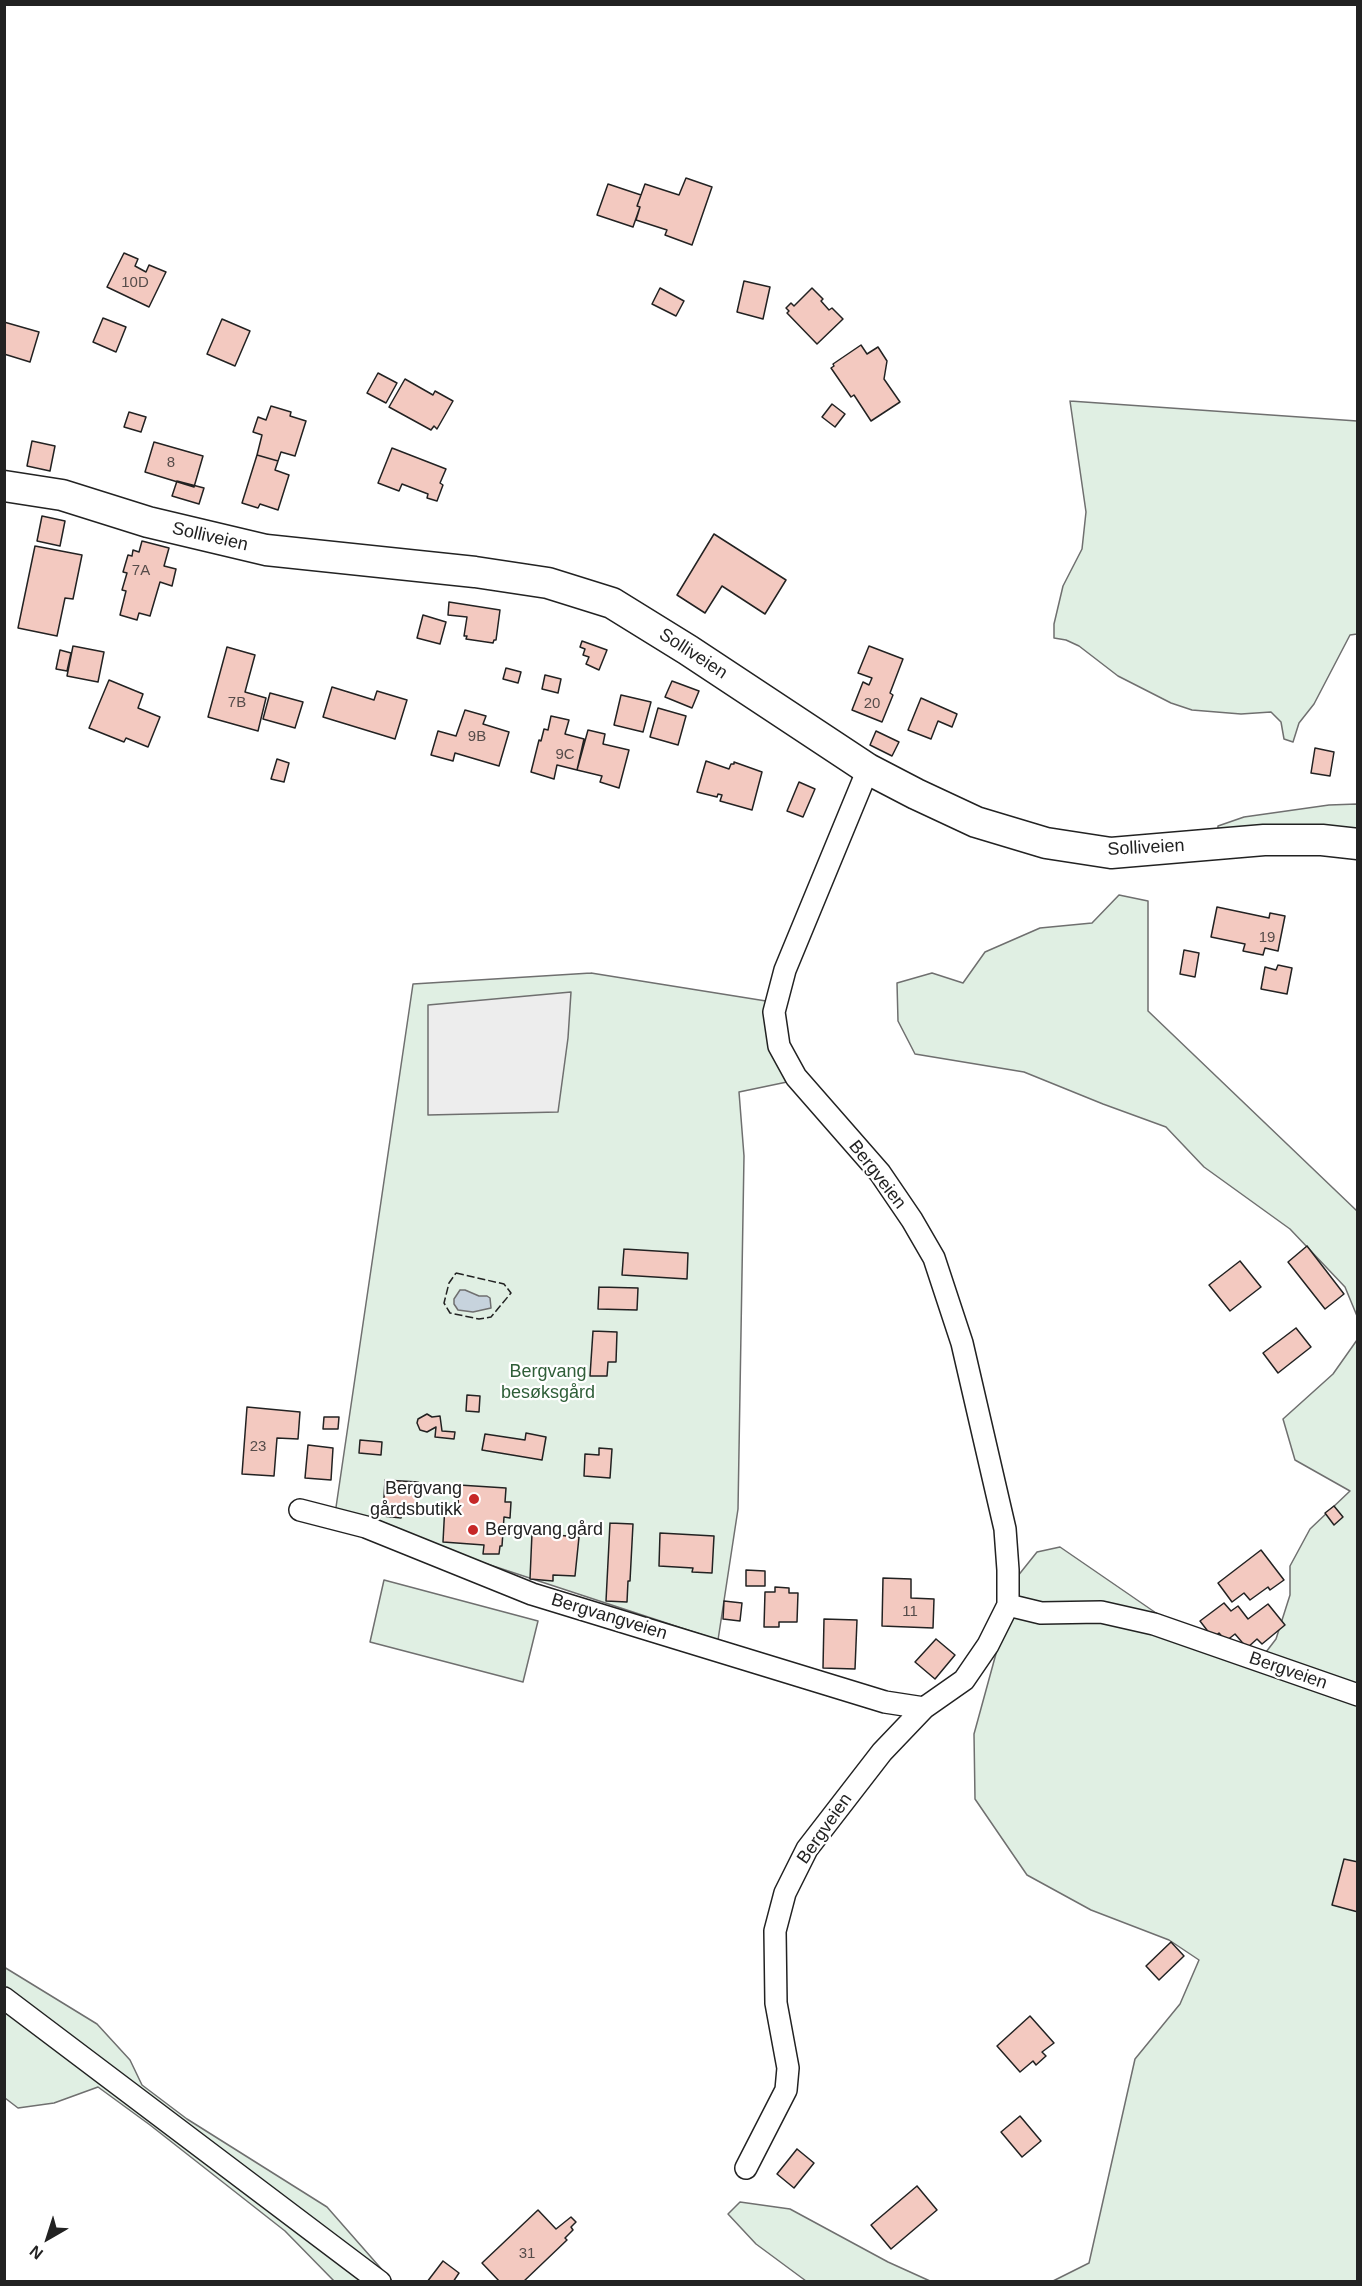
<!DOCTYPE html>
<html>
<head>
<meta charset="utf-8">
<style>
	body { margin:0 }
	#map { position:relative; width:1362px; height:2286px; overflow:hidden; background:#fff; font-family:Arial,sans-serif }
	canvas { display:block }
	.frame { position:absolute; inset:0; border:6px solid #222; pointer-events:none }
	.north { position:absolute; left:18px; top:2208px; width:60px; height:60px; -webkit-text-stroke:4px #fff; paint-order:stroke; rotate:219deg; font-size:16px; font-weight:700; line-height:24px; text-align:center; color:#222 }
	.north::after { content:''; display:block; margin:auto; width:21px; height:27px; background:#222; clip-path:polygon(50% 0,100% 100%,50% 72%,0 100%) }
</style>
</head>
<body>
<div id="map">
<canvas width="1362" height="2286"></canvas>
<div class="frame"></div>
<div class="north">N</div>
</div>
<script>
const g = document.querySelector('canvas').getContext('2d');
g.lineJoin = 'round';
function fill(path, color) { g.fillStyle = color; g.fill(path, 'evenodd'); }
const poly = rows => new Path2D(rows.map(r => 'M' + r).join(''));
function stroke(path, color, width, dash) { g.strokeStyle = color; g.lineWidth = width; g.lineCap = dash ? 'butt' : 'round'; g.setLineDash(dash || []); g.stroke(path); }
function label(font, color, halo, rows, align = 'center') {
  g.font = font + ' Arial,sans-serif'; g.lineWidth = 4.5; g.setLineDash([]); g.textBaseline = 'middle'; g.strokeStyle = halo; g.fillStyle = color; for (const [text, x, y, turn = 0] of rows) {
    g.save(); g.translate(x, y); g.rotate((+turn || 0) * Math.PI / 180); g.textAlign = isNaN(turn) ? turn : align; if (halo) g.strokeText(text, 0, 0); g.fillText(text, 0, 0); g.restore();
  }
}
const green = poly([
	[1070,401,1357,421,1357,634,1350,635,1314,704,1299,723,1293,742,1284,739,1281,722,1271,712,1241,714,1192,710,1171,703,1118,676,1079,646,1066,640,1054,638,1054,624,1063,586,1082,549,1086,512,1070,401],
	[1357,804,1357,838,1218,830,1218,826,1244,817,1329,805,1357,804],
	[1119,895,1148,901,1148,1011,1357,1211,1357,1316,1345,1287,1290,1229,1204,1167,1166,1127,1103,1104,1024,1072,915,1054,898,1021,897,983,932,973,963,983,985,952,1040,928,1092,923,1119,895],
	[591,973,766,1001,787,1082,739,1092,744,1156,738,1509,718,1640,335,1514,413,984,591,973],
	[1357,1340,1357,2281,1053,2281,1089,2263,1135,2059,1180,2004,1199,1960,1169,1940,1091,1910,1027,1875,975,1799,974,1734,1017,1577,1037,1552,1060,1547,1175,1626,1253,1669,1276,1639,1290,1595,1290,1566,1310,1529,1350,1491,1295,1460,1283,1419,1333,1374,1357,1340],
	[384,1580,538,1621,523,1682,370,1642,384,1580],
	[4,1967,97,2024,130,2060,142,2085,187,2119,327,2207,392,2281,334,2281,285,2231,150,2125,98,2087,54,2103,18,2108,5,2098,4,1967],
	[740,2202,790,2209,888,2262,930,2281,806,2281,756,2244,728,2214,740,2202]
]);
fill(green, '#e0efe3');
stroke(green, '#6f6f6f', 1.5);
const parking = poly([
	[571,992,568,1038,558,1112,428,1115,428,1005,571,992]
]);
fill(parking, '#ededed');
stroke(parking, '#6f6f6f', 1.5);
const water = poly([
	[460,1290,465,1290,479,1296,487,1296,490,1298,491,1308,473,1312,458,1310,454,1304,454,1299,460,1290]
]);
fill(water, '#c7d3dd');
stroke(water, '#6f6f6f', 1.5);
const building = poly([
	[686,178,712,187,692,245,665,235,667,230,636,220,640,207,637,206,645,184,679,195,686,178],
	[608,184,641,195,637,206,640,207,633,227,597,215,608,184],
	[124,253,138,259,135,266,146,272,149,265,166,272,149,307,107,287,124,253],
	[744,281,770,287,763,319,737,312,744,281],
	[660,288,684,301,676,316,652,304,660,288],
	[812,288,823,299,821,301,829,310,832,308,843,319,817,344,787,313,789,311,786,308,791,303,794,306,812,288],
	[103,318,126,327,116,352,93,342,103,318],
	[222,319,250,331,235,366,207,354,222,319],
	[4,322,39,332,30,362,4,354,4,322],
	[861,345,867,354,878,347,887,361,884,379,900,402,871,421,854,395,851,397,831,368,834,366,833,364,861,345],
	[378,373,397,383,386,403,367,393,378,373],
	[405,379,433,395,435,391,453,401,437,429,434,426,431,430,389,407,405,379],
	[832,404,845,414,835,427,822,417,832,404],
	[271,406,291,412,290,416,306,421,295,456,281,452,278,461,257,455,262,435,253,432,258,417,266,420,271,406],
	[129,412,146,417,141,432,124,427,129,412],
	[32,441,55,446,50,471,27,466,32,441],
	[154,442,203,456,194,487,145,472,154,442],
	[392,448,446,469,440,483,443,485,437,501,427,498,428,494,402,484,399,491,378,483,392,448],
	[257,455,278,461,275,470,289,475,278,510,260,504,258,508,242,503,257,455],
	[177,481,204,488,199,504,172,496,177,481],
	[42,516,65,521,60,546,37,541,42,516],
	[714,534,786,580,765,614,722,586,705,613,677,595,714,534],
	[142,541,169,548,164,566,176,569,172,586,160,582,150,616,139,613,137,620,120,615,126,591,122,590,127,573,123,572,128,555,132,556,133,550,139,552,142,541],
	[35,546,82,555,73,599,65,598,57,636,18,628,35,546],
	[449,602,500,610,496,640,494,640,493,643,466,639,467,636,464,636,467,617,448,615,449,602],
	[423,615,446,622,440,644,417,638,423,615],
	[582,641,607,650,599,670,586,664,589,657,583,655,585,649,580,647,582,641],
	[73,646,104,652,98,682,67,676,73,646],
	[869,646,903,659,890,693,893,695,882,722,852,710,863,682,869,685,872,678,858,673,869,646],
	[227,647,255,655,245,692,266,698,258,731,208,717,227,647],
	[60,650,71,653,67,671,56,669,60,650],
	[506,668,521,672,518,683,503,679,506,668],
	[545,675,561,679,558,693,542,689,545,675],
	[109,680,143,694,138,708,160,717,148,747,126,738,124,742,89,728,109,680],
	[672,681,699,691,692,708,665,697,672,681],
	[332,687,374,700,377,691,407,700,395,739,323,717,332,687],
	[270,693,303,702,295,728,263,719,270,693],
	[621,695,651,702,643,732,614,725,621,695],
	[921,698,957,714,952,727,938,721,931,739,908,730,921,698],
	[658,708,686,716,678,745,650,737,658,708],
	[465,710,486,716,483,724,509,732,499,766,455,753,453,761,431,755,438,731,456,736,465,710],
	[551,716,569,720,565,734,584,739,577,770,557,765,554,779,531,772,539,740,541,741,544,729,548,730,551,716],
	[588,730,605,734,603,744,629,750,619,788,600,782,602,776,577,770,588,730],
	[876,731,899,742,892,756,870,745,876,731],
	[1315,748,1334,752,1330,776,1311,773,1315,748],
	[277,759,289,763,284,782,271,779,277,759],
	[706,761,729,769,731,764,734,764,734,762,762,772,752,810,720,801,722,795,718,794,717,797,697,792,706,761],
	[799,782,815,789,803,817,787,811,799,782],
	[1217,907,1269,918,1270,913,1285,916,1278,951,1265,948,1263,955,1243,951,1245,944,1211,937,1217,907],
	[1184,950,1199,953,1195,977,1180,974,1184,950],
	[1278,965,1292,968,1287,994,1261,989,1265,967,1276,970,1278,965],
	[1307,1246,1344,1294,1325,1309,1288,1262,1307,1246],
	[624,1249,688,1253,687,1279,622,1275,624,1249],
	[1240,1261,1261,1287,1230,1311,1209,1285,1240,1261],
	[599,1287,638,1288,637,1310,598,1309,599,1287],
	[1296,1328,1311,1347,1278,1373,1263,1353,1296,1328],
	[593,1331,617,1332,616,1362,608,1362,607,1376,590,1376,593,1331],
	[467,1395,480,1396,479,1412,466,1411,467,1395],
	[247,1407,300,1412,298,1439,277,1438,274,1476,242,1474,247,1407],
	[427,1414,432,1417,440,1416,442,1431,455,1432,454,1439,435,1437,436,1427,427,1432,420,1430,417,1423,418,1419,427,1414],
	[324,1417,339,1417,338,1429,323,1429,324,1417],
	[526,1433,546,1437,542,1460,482,1450,485,1434,525,1440,526,1433],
	[360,1440,382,1442,381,1455,359,1453,360,1440],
	[308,1445,333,1448,331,1480,305,1478,308,1445],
	[599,1448,612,1449,610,1478,584,1476,585,1454,599,1455,599,1448],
	[385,1480,418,1482,416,1514,401,1512,401,1518,383,1516,385,1480],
	[459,1485,506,1488,505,1502,511,1502,510,1518,504,1517,502,1546,500,1546,499,1554,483,1554,484,1545,443,1542,445,1504,458,1505,459,1485],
	[1334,1506,1343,1517,1334,1525,1325,1513,1334,1506],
	[610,1523,633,1524,630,1581,628,1581,627,1602,606,1601,610,1523],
	[532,1533,579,1537,575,1576,553,1575,553,1581,530,1579,532,1533],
	[660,1533,714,1536,712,1573,692,1572,693,1568,659,1566,660,1533],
	[1261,1550,1284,1580,1270,1590,1268,1587,1250,1600,1244,1593,1232,1602,1218,1583,1261,1550],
	[746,1570,765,1571,765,1586,746,1586,746,1570],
	[883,1578,911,1579,911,1598,934,1599,933,1628,882,1626,883,1578],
	[775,1587,789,1588,789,1593,798,1593,797,1622,779,1622,779,1627,764,1627,765,1592,775,1592,775,1587],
	[724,1601,742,1603,740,1621,723,1619,724,1601],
	[1224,1603,1231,1611,1238,1606,1248,1619,1268,1604,1285,1625,1262,1644,1257,1639,1247,1648,1235,1634,1226,1641,1219,1633,1213,1638,1200,1621,1224,1603],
	[824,1619,857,1620,855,1669,823,1668,824,1619],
	[936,1639,955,1655,935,1679,915,1662,936,1639],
	[1344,1859,1358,1862,1358,1912,1332,1905,1344,1859],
	[1171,1942,1184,1956,1159,1980,1146,1966,1171,1942],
	[1030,2016,1054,2043,1042,2052,1046,2056,1036,2065,1033,2061,1020,2072,997,2046,1030,2016],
	[1020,2116,1041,2141,1022,2157,1001,2132,1020,2116],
	[797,2149,814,2163,794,2188,777,2174,797,2149],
	[917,2186,937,2210,891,2249,871,2225,917,2186],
	[538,2210,556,2229,571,2217,576,2222,571,2227,573,2230,565,2238,567,2240,523,2282,500,2282,482,2263,538,2210],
	[443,2261,459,2273,453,2282,427,2282,443,2261]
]);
fill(building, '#f3c9c0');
stroke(building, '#222', 1.5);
const street = poly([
	[300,1510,366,1527,532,1594,885,1702,924,1708],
	[1008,1605,1041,1613,1101,1612,1154,1624,1358,1695],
	[4,1998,380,2282],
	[746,2168,786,2090,788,2068,776,2003,775,1931,785,1893,807,1849,882,1752,924,1708,964,1680,988,1645,1008,1605,1008,1570,1005,1529,962,1343,934,1258,912,1220,880,1173,796,1077,779,1046,774,1012,785,970,868,769]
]);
const secondary = poly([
	[4,486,62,495,148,522,266,550,475,572,548,583,612,603,688,650,868,769,916,794,976,822,1046,843,1111,853,1264,840,1322,840,1358,844]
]);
stroke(street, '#222', 24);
stroke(secondary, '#222', 33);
stroke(street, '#fff', 21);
stroke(secondary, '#fff', 30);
stroke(poly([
	[456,1273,504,1284,511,1293,491,1317,479,1319,450,1313,444,1303,449,1283,456,1273]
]), '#222', 1.5, [8, 3]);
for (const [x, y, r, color] of [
	[474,1499,6,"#c62828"],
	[473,1530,6,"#c62828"]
]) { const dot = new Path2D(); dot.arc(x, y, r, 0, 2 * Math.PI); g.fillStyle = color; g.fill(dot); stroke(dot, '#fff', 2); }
label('15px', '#564c4a', null, [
	["10D",135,283],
	["8",171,463],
	["7A",141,571],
	["7B",237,703],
	["20",872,704],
	["9B",477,737],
	["9C",565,755],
	["19",1267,938],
	["23",258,1447],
	["11",910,1612],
	["31",527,2254]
]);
label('18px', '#222', '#fff', [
	["Solliveien",210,537,13],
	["Solliveien",693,654,33],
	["Solliveien",1146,848,-3],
	["Bergveien",877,1175,52],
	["Bergvangveien",609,1617,17],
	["Bergveien",1288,1671,19],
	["Bergveien",825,1829,-55]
]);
label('18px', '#2f5e38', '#fff', [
	["Bergvang",548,1372],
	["besøksgård",548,1393]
]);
label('18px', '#222', '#fff', [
	["Bergvang",462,1489],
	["gårdsbutikk",462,1510],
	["Bergvang gård",485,1530,"left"]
], 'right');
</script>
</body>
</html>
